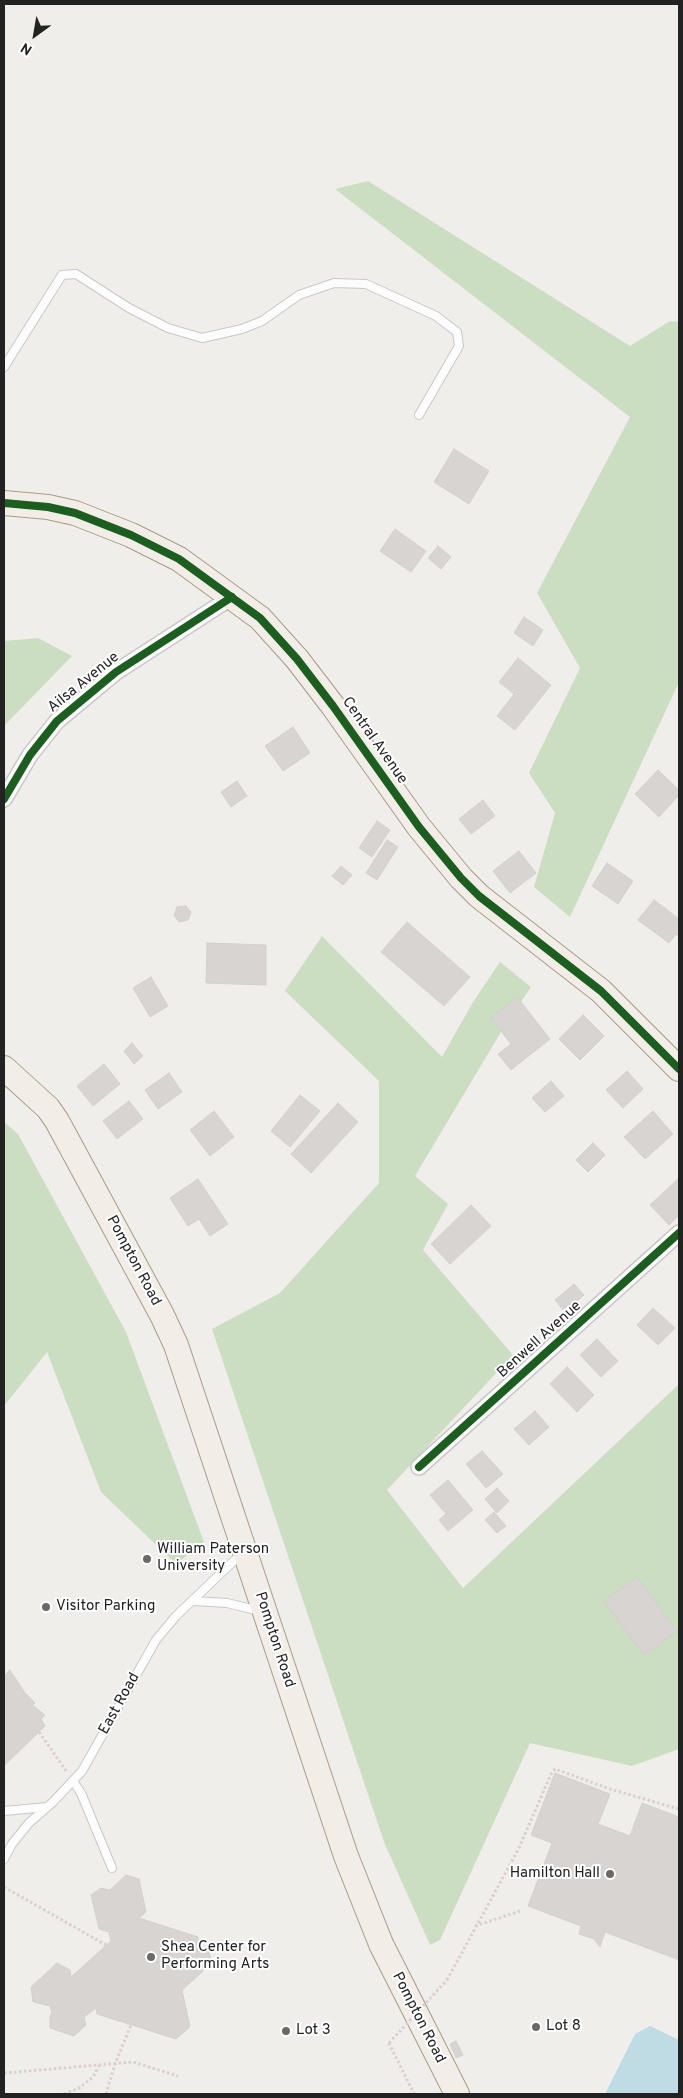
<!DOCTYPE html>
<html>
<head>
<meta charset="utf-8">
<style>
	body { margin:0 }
	#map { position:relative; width:683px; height:2098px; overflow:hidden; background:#f0eeeb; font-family:Overpass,sans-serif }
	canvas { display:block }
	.frame { position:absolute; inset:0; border:5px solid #222; pointer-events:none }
	.north { position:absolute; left:10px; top:10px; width:50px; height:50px; -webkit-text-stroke:4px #fff; paint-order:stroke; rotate:212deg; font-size:14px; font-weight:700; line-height:20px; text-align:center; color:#222 }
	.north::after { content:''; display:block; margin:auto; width:18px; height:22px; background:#222; clip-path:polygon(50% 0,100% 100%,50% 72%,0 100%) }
</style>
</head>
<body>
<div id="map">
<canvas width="683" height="2098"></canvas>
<div class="frame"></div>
<div class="north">N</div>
</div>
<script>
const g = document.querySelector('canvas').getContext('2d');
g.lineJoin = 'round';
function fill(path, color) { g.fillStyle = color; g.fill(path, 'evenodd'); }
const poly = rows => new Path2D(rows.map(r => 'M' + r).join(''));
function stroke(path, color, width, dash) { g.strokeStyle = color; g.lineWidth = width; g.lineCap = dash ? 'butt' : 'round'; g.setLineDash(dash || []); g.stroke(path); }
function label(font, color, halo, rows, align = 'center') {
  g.font = font + ' Overpass,sans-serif'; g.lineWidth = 4; g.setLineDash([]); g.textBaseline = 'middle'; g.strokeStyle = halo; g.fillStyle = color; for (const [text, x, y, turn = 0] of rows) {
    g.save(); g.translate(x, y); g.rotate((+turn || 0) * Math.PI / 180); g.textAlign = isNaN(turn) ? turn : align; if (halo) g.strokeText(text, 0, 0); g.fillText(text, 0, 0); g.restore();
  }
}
fill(poly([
	[368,181,630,346,670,321,679,322,679,682,570,917,534,887,555,813,529,773,580,668,537,593,630,417,335,189],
	[38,638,72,656,4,726,4,641],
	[322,936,442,1057,473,1002,500,962,531,987,504,1027,415,1176,448,1204,423,1250,513,1355,387,1490,463,1588,679,1384,679,1749,632,1766,530,1743,440,1940,430,1945,384,1842,212,1329,280,1293,379,1183,379,1081,285,991],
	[4,1122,18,1134,126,1332,204,1542,176,1564,101,1492,47,1352,4,1406]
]), '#cbdec1');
fill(poly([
	[650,2026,679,2040,679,2094,605,2094,635,2034]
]), '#bfdbe3');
const building = poly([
	[454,449,489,471,469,504,434,482,454,449],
	[395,529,426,551,411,572,380,551,395,529],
	[438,546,451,557,441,569,428,558,438,546],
	[524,617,543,630,533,646,514,633,524,617],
	[518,658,551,685,515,730,497,716,514,694,499,682,518,658],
	[293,727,310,753,283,771,265,746,293,727],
	[658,770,679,790,679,795,659,817,635,794,658,770],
	[237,781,247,796,231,807,221,792,237,781],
	[483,800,495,816,471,834,459,819,483,800],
	[377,821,390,830,372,857,359,848,377,821],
	[387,840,398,847,377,880,366,873,387,840],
	[519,851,536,873,510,893,493,871,519,851],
	[607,863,633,881,618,904,592,886,607,863],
	[341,866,352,875,343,885,332,876,341,866],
	[654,900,679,919,679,936,676,934,669,943,638,920,654,900],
	[186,906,191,912,188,920,179,922,174,915,177,907,186,906],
	[407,922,470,977,444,1006,381,952,407,922],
	[207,943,266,945,266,985,206,983,207,943],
	[151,977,168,1006,150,1017,133,988,151,977],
	[517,997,550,1039,511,1070,498,1054,511,1044,491,1018,517,997],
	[583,1015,604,1036,580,1060,559,1039,583,1015],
	[132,1043,143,1056,134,1064,124,1051,132,1043],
	[104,1064,120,1084,93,1106,77,1086,104,1064],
	[627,1071,643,1089,623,1108,606,1090,627,1071],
	[169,1073,182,1092,158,1109,145,1090,169,1073],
	[551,1081,564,1096,545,1112,532,1098,551,1081],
	[300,1095,320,1111,290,1147,271,1131,300,1095],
	[129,1101,143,1119,117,1139,103,1121,129,1101],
	[338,1103,358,1122,311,1173,291,1154,338,1103],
	[214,1111,234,1137,210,1156,190,1130,214,1111],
	[653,1111,673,1134,645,1159,624,1137,653,1111],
	[593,1143,605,1155,588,1172,576,1160,593,1143],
	[679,1178,679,1215,669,1225,650,1205,679,1178],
	[198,1179,228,1224,210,1236,199,1219,188,1226,170,1198,198,1179],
	[471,1205,491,1226,450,1264,431,1244,471,1205],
	[574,1284,584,1295,565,1312,555,1300,574,1284],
	[653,1308,675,1328,658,1345,637,1325,653,1308],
	[597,1339,618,1361,601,1377,580,1355,597,1339],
	[567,1367,594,1395,577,1412,550,1384,567,1367],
	[535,1411,549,1427,529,1445,514,1429,535,1411],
	[482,1451,503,1474,486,1488,466,1464,482,1451],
	[448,1480,473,1510,448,1531,439,1520,446,1514,430,1495,448,1480],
	[497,1488,509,1501,497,1513,485,1499,497,1488],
	[494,1512,506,1526,497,1533,485,1520,494,1512],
	[637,1577,677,1631,644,1655,604,1601,637,1577],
	[10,1670,25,1693,35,1703,32,1705,45,1715,41,1719,45,1726,4,1766,4,1676,10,1670],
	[555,1773,610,1794,598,1824,630,1836,642,1803,679,1817,679,1960,605,1932,600,1947,594,1939,579,1934,581,1926,528,1906,552,1843,531,1835,555,1773],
	[126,1875,139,1879,146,1912,139,1918,198,1937,201,1949,209,1952,212,1963,182,1990,190,2027,176,2039,97,2014,96,2008,84,2017,86,2025,74,2036,50,2028,50,2016,52,2013,50,2006,33,2002,31,1987,57,1963,70,1970,71,1977,111,1941,109,1932,99,1929,91,1895,101,1888,110,1890,126,1875],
	[456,2041,463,2055,456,2058,450,2044,456,2041]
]);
fill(building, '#d7d4d2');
stroke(building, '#d3d0cc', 1);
const service = poly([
	[4,367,62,275,76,274,129,308,168,328,202,338,242,329,262,321,299,295,334,283,366,284,436,316,457,332,459,346,419,415],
	[193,1601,227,1603,260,1611],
	[73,1781,81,1793,112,1868],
	[4,1811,47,1807],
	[4,1859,12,1844,29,1823,53,1802,82,1771,156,1640,176,1616,241,1554]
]);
const minor = poly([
	[4,799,30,755,57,721,116,672,232,597],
	[419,1467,679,1233]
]);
const primary = poly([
	[4,503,48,507,75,513,131,535,179,559,260,618,297,659,333,706,419,827,461,878,479,896,601,991,679,1069],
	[4,1068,48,1108,57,1121,162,1315,176,1345,346,1856,381,1944,457,2094]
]);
stroke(service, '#c9c8c7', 10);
stroke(minor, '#c9c8c7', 18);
stroke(primary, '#a79c86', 26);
stroke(poly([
	[39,1732,67,1772],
	[4,1887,106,1945],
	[475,1926,520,1911],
	[447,1980,519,1848,551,1774,555,1769,610,1789,679,1809],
	[389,2043,414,2094],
	[4,2073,133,2062,178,2076],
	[64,2094,79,2088,93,2077,99,2066],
	[106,2094,115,2064,131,2025]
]), '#dccecd', 3, [2.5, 2.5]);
stroke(service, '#fdfcfc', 8);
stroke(minor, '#fdfcfc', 15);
stroke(primary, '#f3ede7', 24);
stroke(poly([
	[389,2043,447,1980]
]), '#dccecd', 3, [2.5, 2.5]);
stroke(poly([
	[4,503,48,507,75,513,131,535,179,559,260,618,297,659,333,706,419,827,461,878,479,896,601,991,679,1069],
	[4,799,30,755,57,721,116,672,232,597],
	[419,1467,679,1233]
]), '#1b5e20', 8);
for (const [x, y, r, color] of [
	[147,1559,5,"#6a6968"],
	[46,1607,5,"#6a6968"],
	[610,1874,5,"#6a6968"],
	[151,1957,5,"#6a6968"],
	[536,2027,5,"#6a6968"],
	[286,2031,5,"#6a6968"]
]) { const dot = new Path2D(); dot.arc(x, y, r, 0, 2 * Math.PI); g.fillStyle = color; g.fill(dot); stroke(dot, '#fff', 2); }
label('15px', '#222', '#fff', [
	["Ailsa Avenue",84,683,-39],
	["Central Avenue",374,741,55],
	["Pompton Road",133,1261,62],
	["Benwell Avenue",540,1340,-42],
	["Pompton Road",274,1640,72],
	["East Road",120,1704,-61],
	["Pompton Road",418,2018,63]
]);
label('15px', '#222', '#fff', [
	["William Paterson",157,1550],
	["University",157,1567],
	["Visitor Parking",56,1607],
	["Hamilton Hall",600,1874,"right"],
	["Shea Center for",161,1948],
	["Performing Arts",161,1965],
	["Lot 8",546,2027],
	["Lot 3",296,2031]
], 'left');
</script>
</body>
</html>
